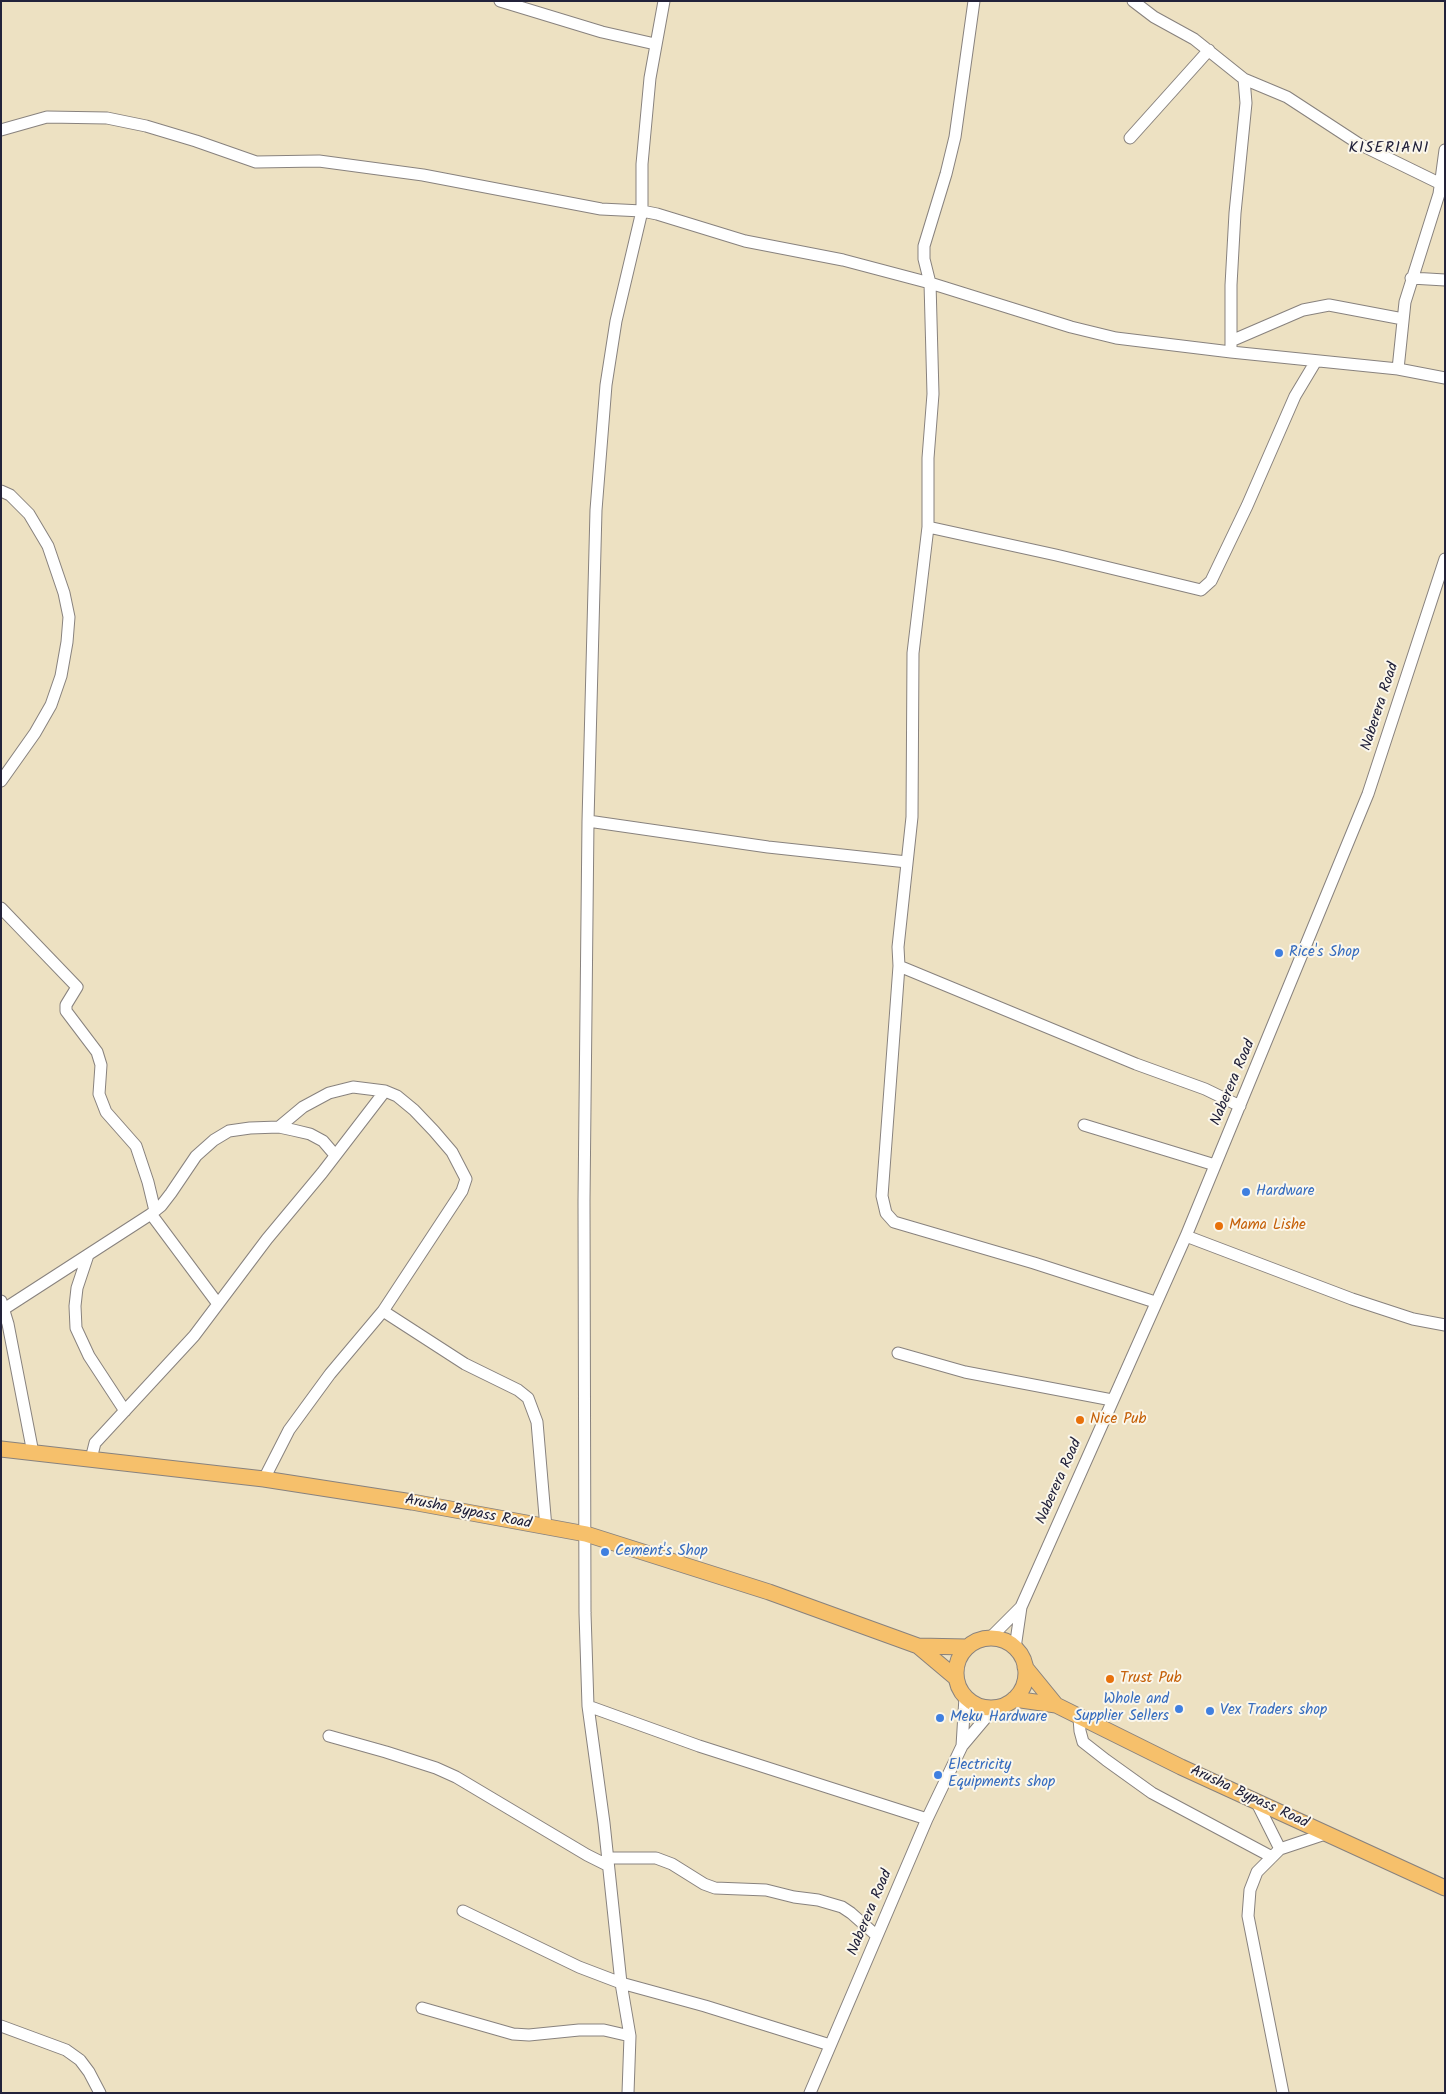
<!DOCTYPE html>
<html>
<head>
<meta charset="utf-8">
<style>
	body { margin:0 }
	#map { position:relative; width:1446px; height:2094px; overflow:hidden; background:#ede1c2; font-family:Kalam,sans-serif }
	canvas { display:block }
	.frame { position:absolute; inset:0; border:2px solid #22223b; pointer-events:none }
</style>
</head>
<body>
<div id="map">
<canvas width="1446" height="2094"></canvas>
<div class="frame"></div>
</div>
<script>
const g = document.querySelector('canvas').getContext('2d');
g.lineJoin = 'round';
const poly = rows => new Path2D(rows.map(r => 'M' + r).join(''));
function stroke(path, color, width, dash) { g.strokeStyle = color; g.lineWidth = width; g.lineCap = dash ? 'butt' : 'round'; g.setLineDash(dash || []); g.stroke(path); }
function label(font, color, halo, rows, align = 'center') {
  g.font = font + ' Kalam,sans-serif'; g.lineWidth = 4; g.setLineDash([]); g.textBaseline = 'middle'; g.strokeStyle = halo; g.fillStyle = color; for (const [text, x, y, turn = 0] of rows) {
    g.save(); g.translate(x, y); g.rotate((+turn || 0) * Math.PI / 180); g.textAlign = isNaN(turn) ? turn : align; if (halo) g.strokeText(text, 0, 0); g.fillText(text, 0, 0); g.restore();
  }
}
const minor = poly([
	[500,1,602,32,655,44],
	[974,1,955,137,946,174,924,246,924,259,930,283,933,394,928,458,928,527,913,653,912,817,898,947,899,966,882,1196,886,1213,894,1222,1034,1263,1155,1302],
	[1133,1,1154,17,1194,39,1244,79,1246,103,1235,213,1231,285,1231,352],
	[1244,79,1287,97,1359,144,1441,184],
	[1,130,47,117,107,118,146,126,196,141,256,162,319,161,423,175,601,209,642,211,657,214,745,241,843,260,930,283,1071,327,1116,338,1231,352,1398,369,1445,378],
	[1130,138,1209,50],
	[1411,278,1445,280],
	[1231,341,1303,310,1329,305,1403,319],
	[1398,369,1405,302,1439,194,1445,150],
	[1,491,10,495,29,514,48,546,64,593,69,617,67,642,61,676,51,705,35,733,1,781],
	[928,527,1056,555,1201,590,1211,581,1247,506,1295,396,1316,361],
	[588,821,768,847,907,862],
	[1,908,77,987,66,1005,66,1011,97,1052,101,1065,99,1094,106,1112,136,1146,148,1182,155,1211],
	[899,966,1136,1064,1205,1089,1240,1106],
	[1084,1125,1215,1165],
	[151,1214,218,1304],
	[1186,1236,1352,1299,1413,1319,1445,1325],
	[88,1255,77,1288,75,1306,76,1328,89,1356,125,1411],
	[1,1301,8,1324,33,1453],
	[4,1309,151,1214,161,1206,171,1193,196,1156,214,1140,229,1131,250,1128,279,1127,293,1130,310,1134,323,1141,335,1155],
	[383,1311,465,1364,518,1390,528,1398,537,1422,546,1528],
	[898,1353,965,1372,1112,1400],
	[91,1459,95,1443,194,1336,267,1239,322,1173,385,1091],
	[264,1479,289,1430,330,1374,383,1311,462,1191,466,1179,452,1152,434,1131,414,1110,397,1096,385,1091,353,1087,329,1093,303,1107,279,1127],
	[990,1638,1021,1607],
	[1015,1648,1021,1607,1186,1236,1368,794,1445,559],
	[588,1706,699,1746,927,1819],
	[1079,1718,1080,1731,1083,1742,1106,1760,1152,1793,1272,1857],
	[329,1736,386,1752,436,1768,456,1777,587,1855,607,1865],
	[962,1746,965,1697],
	[1255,1799,1280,1849],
	[607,1858,656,1858,672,1864,704,1884,715,1888,766,1890,794,1897,818,1900,842,1907,851,1913,877,1936],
	[463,1911,579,1967,621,1983,705,2006,830,2045],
	[422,2008,513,2034,529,2035,579,2030,604,2030,630,2036],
	[1,2026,66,2050,80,2060,89,2072,100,2093],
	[628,2093,630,2036,621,1983,604,1823,588,1706,585,1613,584,1201,588,821,596,510,606,385,616,321,642,211,642,164,650,78,664,1],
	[810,2093,927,1819,962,1746,994,1708],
	[1283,2093,1248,1916,1250,1890,1257,1872,1280,1849,1325,1834]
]);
const major = poly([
	[1,1449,264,1479,412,1502,586,1534,769,1592,918,1646,967,1647],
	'956 1673a35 35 0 1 1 70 0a35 35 0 1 1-70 0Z',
	[918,1646,956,1678],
	[1025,1667,1056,1705],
	[1014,1699,1056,1705,1181,1767,1445,1888]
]);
stroke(minor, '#88827e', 13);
stroke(major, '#88827e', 17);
stroke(minor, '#fff', 11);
stroke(major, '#f6c06b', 15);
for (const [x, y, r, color] of [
	[1279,953,5,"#3f7fe0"],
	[1246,1192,5,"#3f7fe0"],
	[1219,1226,5,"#e8710a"],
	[1080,1420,5,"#e8710a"],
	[605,1552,5,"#3f7fe0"],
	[1110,1679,5,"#e8710a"],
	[1179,1709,5,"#3f7fe0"],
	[1210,1711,5,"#3f7fe0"],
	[940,1718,5,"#3f7fe0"],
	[938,1775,5,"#3f7fe0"]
]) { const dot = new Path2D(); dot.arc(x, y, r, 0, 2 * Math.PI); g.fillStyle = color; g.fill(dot); stroke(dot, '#fbf7ec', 2); }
label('15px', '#22223b', '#fbf7ec', [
	["Naberera Road",1381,707,-72],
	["Naberera Road",1234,1083,-67],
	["Naberera Road",1060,1482,-66],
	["Arusha Bypass Road",468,1513,11],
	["Arusha Bypass Road",1249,1798,25],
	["Naberera Road",871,1913,-67]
]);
label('15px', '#366cbe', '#fbf7ec', [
	["Rice's Shop",1289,953],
	["Hardware",1256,1192],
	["Cement's Shop",615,1552],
	["Whole and",1169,1700,"right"],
	["Supplier Sellers",1169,1717,"right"],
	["Vex Traders shop",1220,1711],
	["Meku Hardware",950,1718],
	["Electricity",948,1766],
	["Equipments shop",948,1783]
], 'left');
label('15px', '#c56008', '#fbf7ec', [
	["Mama Lishe",1229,1226],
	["Nice Pub",1090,1420],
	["Trust Pub",1120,1679]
], 'left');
g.letterSpacing = '1px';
label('16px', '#22223b', '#fbf7ec', [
	["KISERIANI",1389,149]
]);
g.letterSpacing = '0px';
</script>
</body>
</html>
